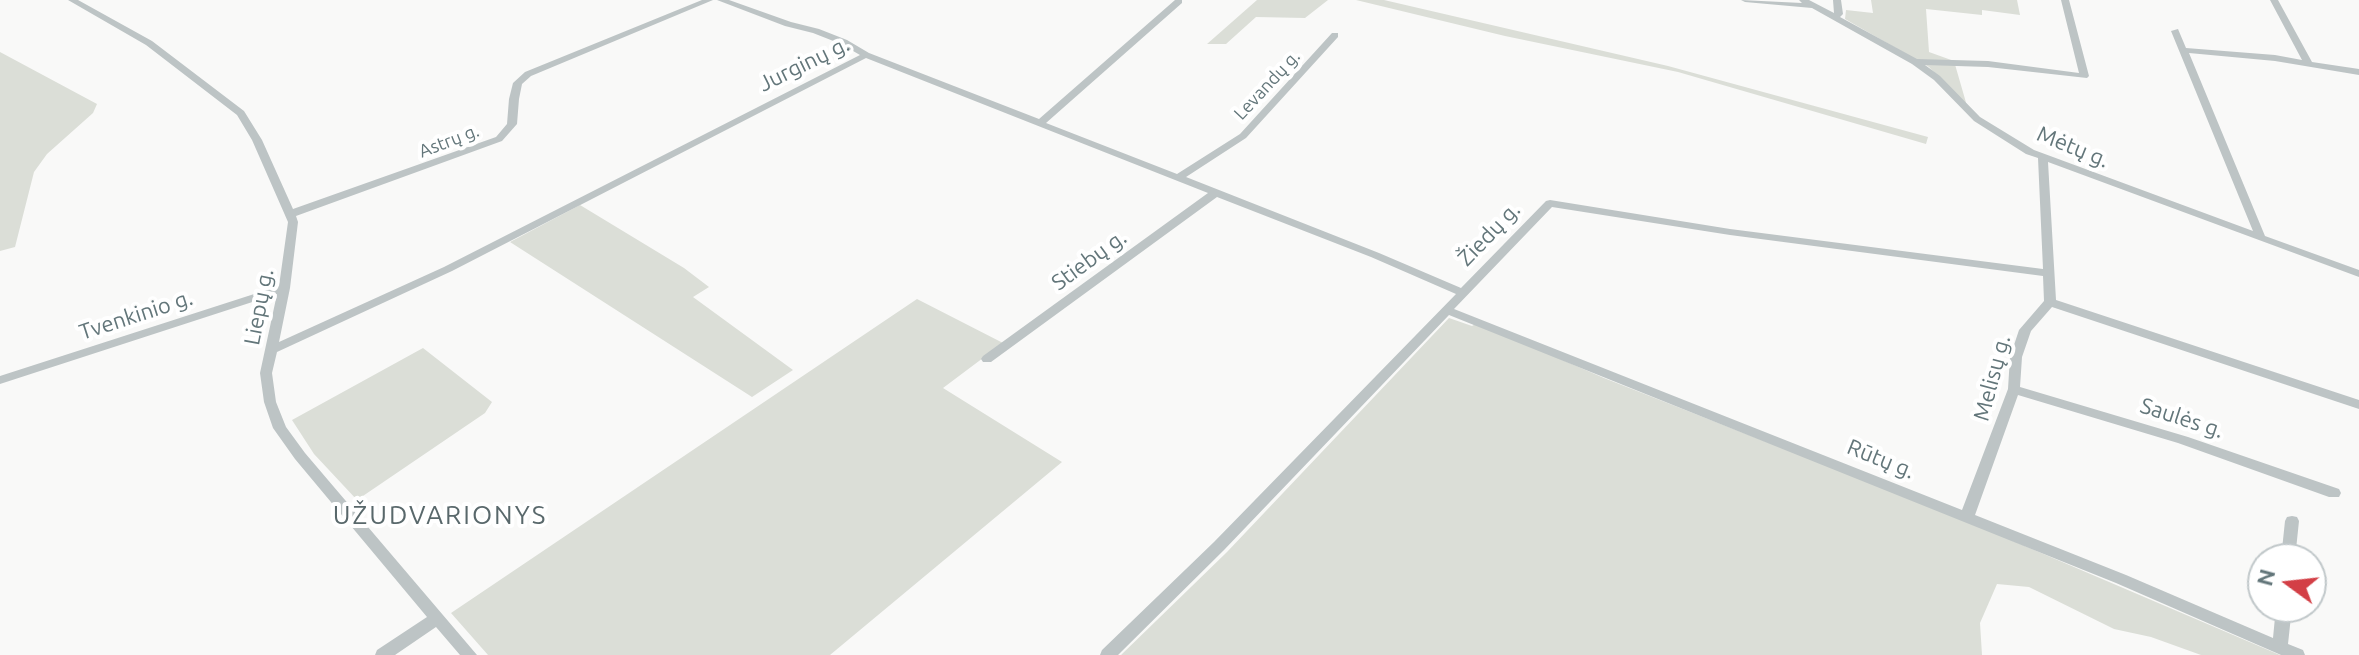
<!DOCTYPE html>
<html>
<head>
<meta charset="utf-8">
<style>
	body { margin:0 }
	#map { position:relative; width:2359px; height:655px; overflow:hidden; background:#f9f9f8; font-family:Ubuntu,sans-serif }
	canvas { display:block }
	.north { position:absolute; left:2247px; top:543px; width:80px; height:80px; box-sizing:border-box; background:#fff; border:2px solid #c1c8ca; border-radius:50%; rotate:285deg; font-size:22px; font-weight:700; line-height:32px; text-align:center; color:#63767a }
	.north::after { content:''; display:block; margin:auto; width:28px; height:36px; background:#d33f46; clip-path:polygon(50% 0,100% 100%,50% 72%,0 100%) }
</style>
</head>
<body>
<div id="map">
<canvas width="2359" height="655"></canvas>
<div class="north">N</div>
</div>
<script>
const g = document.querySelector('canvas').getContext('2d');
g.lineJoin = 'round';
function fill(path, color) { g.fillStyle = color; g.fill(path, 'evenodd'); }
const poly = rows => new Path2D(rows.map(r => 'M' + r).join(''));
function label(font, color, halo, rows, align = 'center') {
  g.font = font + ' Ubuntu,sans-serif'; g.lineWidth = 8; g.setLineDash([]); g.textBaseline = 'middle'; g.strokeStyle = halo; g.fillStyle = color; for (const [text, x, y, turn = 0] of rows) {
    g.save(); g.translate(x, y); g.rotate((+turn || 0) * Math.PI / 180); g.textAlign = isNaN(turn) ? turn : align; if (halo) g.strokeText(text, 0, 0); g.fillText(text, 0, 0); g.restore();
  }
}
fill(poly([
	[1257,0,1328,0,1305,18,1256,17,1226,44,1207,44],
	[1356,0,1384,0,1668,66,1928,137,1926,144,1678,72,1505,36],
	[1871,0,2017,0,2020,15,1982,10,1982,15,1926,9,1929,52,1954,61,1967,106,1929,67,1845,19,1846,10,1873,13],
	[0,52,97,104,93,113,47,154,34,172,15,247,0,251],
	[580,205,684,268,709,287,693,297,793,370,752,397,510,242],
	[917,299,1003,343,943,388,1062,462,830,655,488,655,451,613],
	[1449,318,1472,326,1477,323,1604,378,1957,517,2280,655,2201,655,2151,637,2114,629,2029,587,1997,584,1980,623,1982,655,1121,655,1227,552],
	[423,348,492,402,485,413,357,500,314,454,292,420]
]), '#dbded7');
fill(poly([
	[68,0,78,0,152,41,244,111,262,140,293,209,496,137,507,124,509,99,513,83,525,72,702,0,713,0,531,76,522,84,519,99,517,124,502,141,296,216,298,222,290,288,279,342,444,267,860,55,841,44,813,33,785,26,717,0,729,0,791,22,819,29,847,40,869,53,1039,119,1175,0,1182,0,1182,3,1046,123,1177,174,1240,134,1332,33,1338,33,1338,37,1246,138,1186,177,1379,253,1461,288,1546,201,1550,200,1730,229,2043,269,2038,158,2026,154,1974,121,1934,80,1912,64,1812,8,1745,2,1741,0,1802,3,1799,0,1809,0,1834,13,1833,0,1841,0,1843,14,1840,17,1917,59,1988,61,2079,73,2061,0,2069,0,2089,76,2087,78,1988,67,1925,65,1940,76,1980,117,2034,150,2253,231,2171,31,2178,29,2186,48,2275,55,2302,60,2270,0,2278,0,2312,62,2359,69,2359,75,2275,61,2189,53,2265,236,2359,270,2359,277,2048,162,2056,300,2359,400,2359,409,2052,307,2031,331,2022,357,2020,387,2188,437,2339,489,2341,493,2339,497,2329,497,2178,443,2018,395,1975,515,2126,575,2273,638,2276,607,2292,607,2288,644,2303,650,2305,655,2281,655,2116,583,1449,315,1224,550,1118,655,1100,655,1102,650,1214,542,1456,294,1371,257,1217,197,991,362,983,362,981,359,983,356,1208,193,866,58,452,271,277,352,272,373,276,402,286,427,305,453,477,655,460,655,436,627,395,655,375,655,377,650,427,617,295,459,273,428,264,402,260,373,277,294,0,384,0,376,279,286,288,222,252,140,237,115,146,45,68,0],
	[1552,207,1730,235,2043,276,2044,301,2019,330,2010,357,2008,389,1962,510,1454,309,1552,207],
	[2292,516,2297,517,2299,521,2295,559,2281,559,2285,521,2287,517,2292,516]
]), '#bdc4c5');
label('18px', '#63767a', '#fff', [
	["Levandų g.",1267,85,-47],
	["Astrų g.",449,141,-21]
]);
label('22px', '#63767a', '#fff', [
	["Jurginų g.",804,64,-26],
	["Mėtų g.",2073,147,22],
	["Žiedų g.",1489,234,-46],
	["Stiebų g.",1089,260,-36],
	["Liepų g.",259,307,-79],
	["Tvenkinio g.",136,315,-18],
	["Melisų g.",1992,378,-75],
	["Saulės g.",2182,418,18],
	["Rūtų g.",1881,459,22]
]);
g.letterSpacing = '2px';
label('26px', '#59686b', '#fff', [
	["UŽUDVARIONYS",440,515]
]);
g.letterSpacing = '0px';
</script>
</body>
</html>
